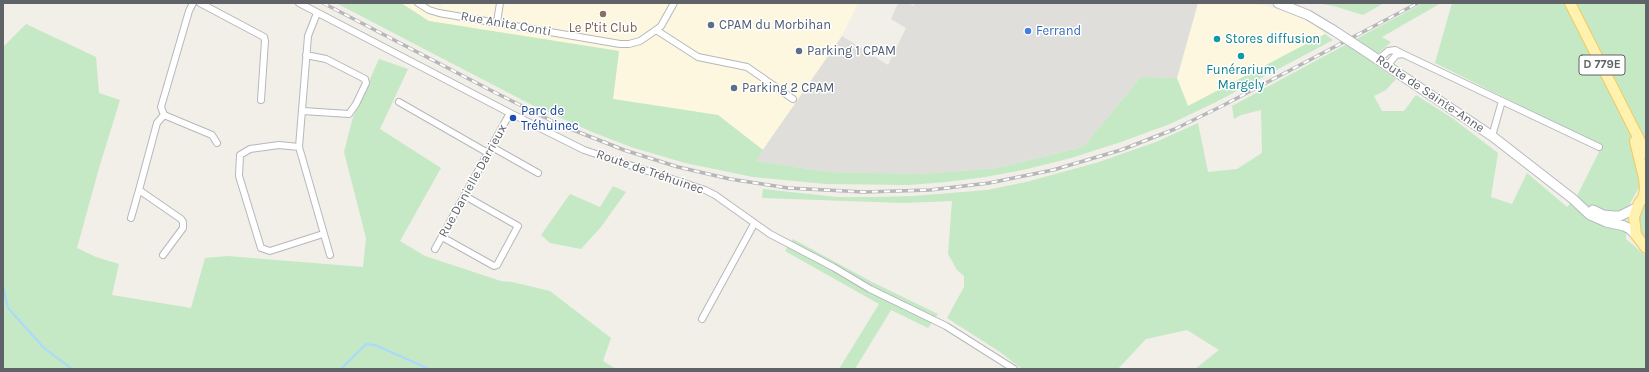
<!DOCTYPE html>
<html>
<head>
<meta charset="utf-8">
<style>
	body { margin:0 }
	#map { position:relative; width:1649px; height:372px; overflow:hidden; background:#f1efe8; font-family:Karla,sans-serif }
	canvas { display:block }
	.frame { position:absolute; inset:0; border:4px solid #5f6368; pointer-events:none }
</style>
</head>
<body>
<div id="map">
<canvas width="1649" height="372"></canvas>
<div class="frame"></div>
</div>
<script>
const g = document.querySelector('canvas').getContext('2d');
g.lineJoin = 'round';
function fill(path, color) { g.fillStyle = color; g.fill(path, 'evenodd'); }
const poly = rows => new Path2D(rows.map(r => 'M' + r).join(''));
function stroke(path, color, width, dash) { g.strokeStyle = color; g.lineWidth = width; g.lineCap = dash ? 'butt' : 'round'; g.setLineDash(dash || []); g.stroke(path); }
function label(font, color, halo, rows, align = 'center') {
  g.font = font + ' Karla,sans-serif'; g.lineWidth = 3; g.setLineDash([]); g.textBaseline = 'middle'; g.strokeStyle = halo; g.fillStyle = color; for (const [text, x, y, turn = 0] of rows) {
    g.save(); g.translate(x, y); g.rotate((+turn || 0) * Math.PI / 180); g.textAlign = isNaN(turn) ? turn : align; if (halo) g.strokeText(text, 0, 0); g.fillText(text, 0, 0); g.restore();
  }
}
fill(poly([
	[401,3,434,3,441,7,442,3,858,3,842,36,763,150,718,115,613,99,619,51,429,21],
	[1198,3,1250,3,1270,7,1309,20,1325,34,1188,106,1177,78]
]), '#fef7e0');
fill(poly([
	[898,3,909,3,913,6,915,3,1198,3,1177,78,1141,77,1083,147,997,168,921,174,828,172,755,161,842,36,888,65,906,28,891,19]
]), '#e0deda');
fill(poly([
	[339,3,401,3,429,21,619,51,613,99,718,115,763,150,756,161,828,172,921,174,997,168,1083,147,1141,77,1177,78,1188,106,1325,34,1333,40,1216,102,1170,124,1121,142,1071,158,1023,170,985,177,946,182,909,185,826,184,753,177,685,163,631,147,592,132,532,105,428,51,338,4],
	[1315,3,1384,3,1363,15,1334,6],
	[1423,3,1441,3,1382,37,1391,42,1370,61,1396,79,1386,90,1374,96,1382,111,1404,111,1416,95,1452,118,1498,153,1491,197,1512,204,1527,173,1567,207,1577,196,1602,146,1435,63,1452,3,1646,3,1646,185,1638,189,1627,209,1626,239,1646,256,1646,369,1195,369,1219,350,1187,330,1146,339,1118,369,1022,369,1000,352,947,318,964,287,964,276,957,270,948,254,952,201,904,203,762,198,763,189,837,197,874,197,914,196,987,190,1026,182,1099,162,1156,142,1198,123,1208,172,1237,169,1262,153,1261,110,1241,115,1234,119,1232,106],
	[26,24,96,57,99,93,120,100,99,168,77,248,96,257,119,264,112,295,191,308,205,258,227,256,363,267,366,238,344,152,353,117,379,59,408,69,380,129,441,168,400,241,425,256,501,281,512,282,550,291,611,338,603,361,616,369,3,369,3,47],
	[613,186,626,192,601,227,581,249,550,243,541,235,570,194,600,207],
	[1646,201,1646,242,1641,235,1638,225,1639,214],
	[793,239,872,282,938,314,928,328,891,310,855,369,839,369,879,304,785,251]
]), '#c5e8c5');
stroke(poly([
	[3,286,8,308,44,348,72,369],
	[341,369,366,344,375,345,429,369]
]), '#aadaff', 2);
const street = poly([
	[193,3,189,11,161,107,164,115,212,135,217,143],
	[200,3,264,37,265,41,261,100],
	[299,3,510,113,584,150,705,190,715,195,770,234,833,267,870,289,946,326,1014,369],
	[418,3,429,10,439,13,620,44,629,44,640,41,656,30,661,26,674,3],
	[317,13,308,36,299,147,330,255],
	[497,22,500,3],
	[656,30,698,57,747,67,793,99],
	[1403,54,1599,147],
	[1378,60,1388,51,1395,50,1403,54,1396,55,1387,66],
	[399,102,488,153],
	[303,111,349,114,356,104,366,83,365,79,326,59,306,55],
	[1492,136,1502,101],
	[299,147,279,145,250,149,240,155,239,176,261,248,270,251,323,234],
	[492,147,538,173],
	[131,218,139,190],
	[442,237,494,266,497,265,518,226,465,196],
	[435,249,510,113],
	[163,255,183,228,183,222,181,219,139,190,157,123,164,115],
	[702,319,754,224]
]);
const secondary = poly([
	[1278,3,1308,15,1333,30],
	[1362,49,1492,136,1573,199,1590,215,1606,222,1624,226,1630,229,1636,235],
	[1593,210,1603,215,1614,216,1620,216,1636,208]
]);
const primary = poly([
	[1570,3,1646,153],
	[1635,141,1644,178,1645,189,1643,198],
	[1646,195,1639,203,1634,217,1636,235,1646,248]
]);
stroke(street, '#b5b8bc', 8);
stroke(secondary, '#b6babf', 11);
stroke(primary, '#f2c960', 12);
stroke(street, '#fff', 6);
stroke(secondary, '#fff', 9);
stroke(primary, '#fff2af', 10);
const rail = poly([
	[323,3,494,92,558,124,624,150,678,167,730,179,788,188,864,192,930,190,989,183,1053,170,1121,150,1175,129,1222,106,1418,3]
]);
stroke(rail, '#b6b7b8', 3.5);
stroke(rail, '#fff', 2, [6]);
const secondaryBridge = poly([
	[1333,30,1362,49]
]);
stroke(secondaryBridge, '#b6babf', 11, []);
stroke(secondaryBridge, '#fff', 9);
for (const [x, y, r, color] of [
	[603,14,4,"#8d6e63"],
	[711,25,4,"#5c6f8a"],
	[1028,31,4,"#3f7fe0"],
	[1217,39,4,"#0f9aa8"],
	[799,51,4,"#5c6f8a"],
	[1241,56,4,"#0f9aa8"],
	[734,88,4,"#5c6f8a"],
	[513,118,4,"#1a4fb4"]
]) { const dot = new Path2D(); dot.arc(x, y, r, 0, 2 * Math.PI); g.fillStyle = color; g.fill(dot); stroke(dot, '#fff', 1.5); }
for (const [x, y, w] of [
	[1602,65,46]
]) { const box = new Path2D(); box.roundRect(x - w / 2, y - 10, w, 20, 3); g.fillStyle = '#fff'; g.fill(box); stroke(box, '#5f6368', 1); }
label('bold 12px', '#5f6368', null, [
	["D 779E",1602,65]
]);
label('13px', '#5f6368', '#fff', [
	["Rue Anita Conti",506,24,10],
	["Route de Sainte-Anne",1430,94,34],
	["Route de Tréhuinec",650,172,19],
	["Rue Danielle Darrieux",473,181,-61]
]);
label('13px', '#4e5e75', '#fff', [
	["CPAM du Morbihan",719,25],
	["Parking 1 CPAM",807,51],
	["Parking 2 CPAM",742,88]
], 'left');
label('13px', '#785e54', '#fff', [
	["Le P'tit Club",603,28]
]);
label('13px', '#366cbe', '#fff', [
	["Ferrand",1036,31]
], 'left');
label('13px', '#0d838f', '#fff', [
	["Stores diffusion",1225,39],
	["Funérarium",1241,70,"center"],
	["Margely",1241,85,"center"]
], 'left');
label('13px', '#164399', '#fff', [
	["Parc de",521,111],
	["Tréhuinec",521,126]
], 'left');
</script>
</body>
</html>
